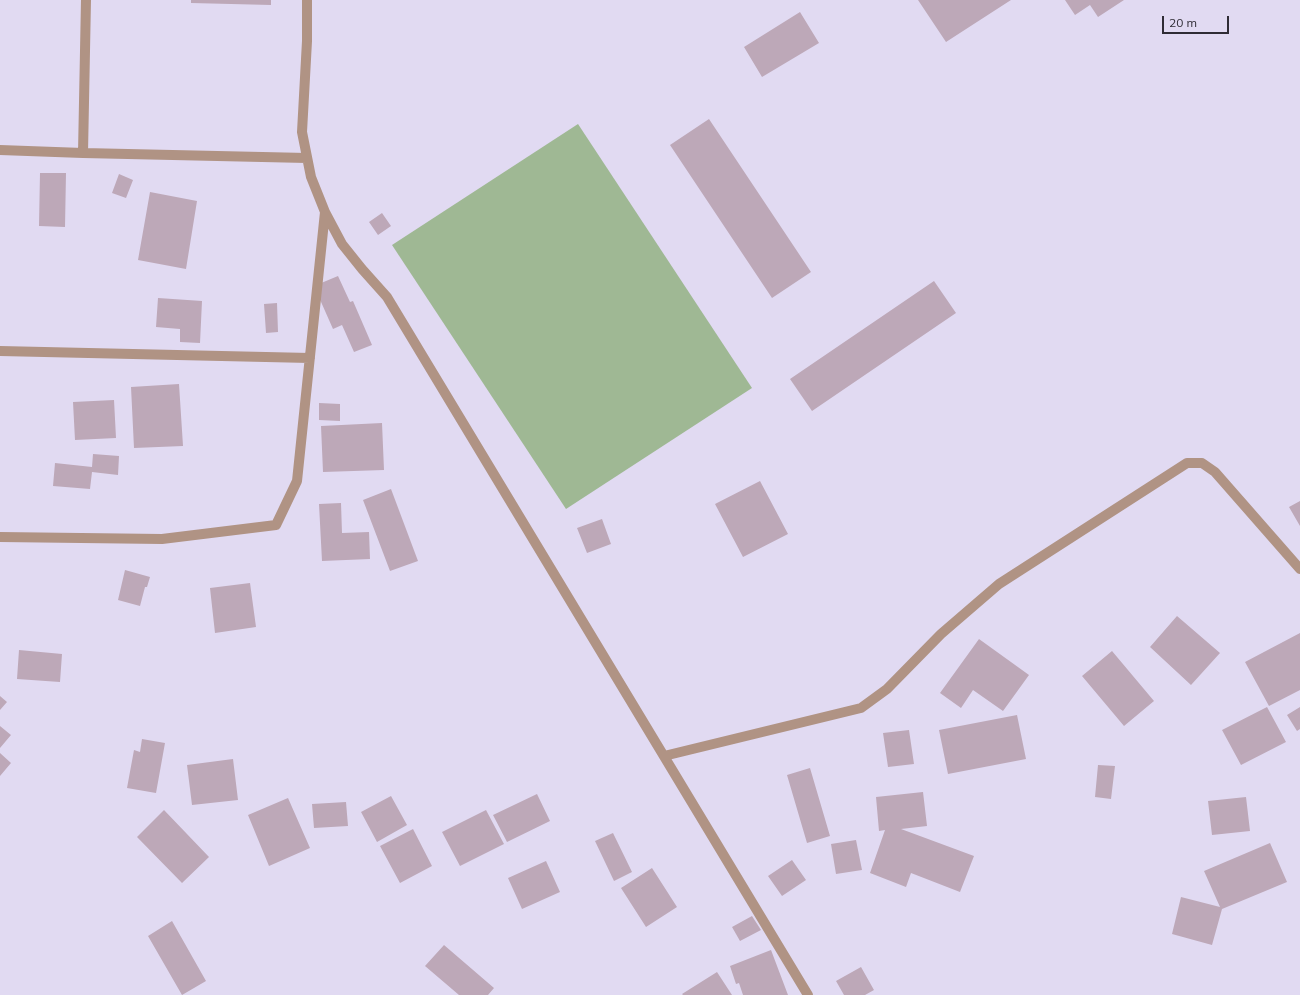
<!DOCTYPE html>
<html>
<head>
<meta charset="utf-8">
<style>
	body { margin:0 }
	#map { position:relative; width:1300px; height:995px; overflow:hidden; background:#e1daf2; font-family:Mulish,sans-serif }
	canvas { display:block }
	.scale { position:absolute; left:1162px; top:16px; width:67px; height:18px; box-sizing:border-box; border:2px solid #2f2c35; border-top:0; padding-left:5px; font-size:12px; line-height:14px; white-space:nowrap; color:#2f2c35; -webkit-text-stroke:3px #e1daf2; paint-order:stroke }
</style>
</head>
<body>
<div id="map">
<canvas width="1300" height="995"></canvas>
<div class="scale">20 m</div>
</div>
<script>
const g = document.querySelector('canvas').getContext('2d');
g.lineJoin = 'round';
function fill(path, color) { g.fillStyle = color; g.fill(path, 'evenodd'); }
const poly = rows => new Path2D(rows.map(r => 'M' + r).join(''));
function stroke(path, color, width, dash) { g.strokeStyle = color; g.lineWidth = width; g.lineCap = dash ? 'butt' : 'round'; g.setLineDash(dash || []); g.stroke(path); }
fill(poly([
	[578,124,752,388,566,509,392,245]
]), '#9fb894');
fill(poly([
	[191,0,271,0,271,5,191,3],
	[918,0,1011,0,946,42],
	[1065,0,1124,0,1098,17,1090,5,1075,15],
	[800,12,819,43,762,77,744,47],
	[709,119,811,272,772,298,670,145],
	[40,173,66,173,65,227,39,226],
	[119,174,133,180,126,198,112,193],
	[150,192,197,201,186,269,138,260],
	[382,213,391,226,378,235,369,222],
	[338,276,350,302,353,301,372,345,354,352,342,325,333,329,314,286],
	[934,281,956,313,812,411,790,379],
	[158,298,202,301,200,343,180,342,180,329,156,327],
	[277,303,278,332,266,333,264,304],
	[179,384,183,446,134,448,131,387],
	[114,400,116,438,75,440,73,402],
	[319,403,340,404,340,421,319,420],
	[382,423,384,470,323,472,321,426],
	[93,454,119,456,118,475,92,472,90,489,53,486,55,463,92,467],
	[760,481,788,534,743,557,715,504],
	[391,489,418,561,390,571,363,500],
	[1300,501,1300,526,1289,507],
	[341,503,342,533,369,532,370,559,322,561,319,504],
	[602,519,611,544,587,553,577,528],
	[125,570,150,577,147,587,145,587,140,606,118,600],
	[250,583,256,627,215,633,210,588],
	[1177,616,1220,653,1191,685,1150,647],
	[1300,633,1300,690,1269,706,1245,662],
	[979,639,1029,675,1003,711,973,690,961,708,940,693],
	[19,650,62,654,60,682,17,679],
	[1112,651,1154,701,1124,726,1082,676],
	[0,696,7,702,0,710],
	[1267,707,1286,742,1241,765,1222,730],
	[1300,707,1300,729,1297,731,1287,715],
	[1017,715,1026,759,948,774,939,730],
	[0,726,11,735,0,748],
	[909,730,914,764,888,767,883,733],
	[142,739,165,743,156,793,127,788,134,750,140,752],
	[0,753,11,763,0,776],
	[233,759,238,800,192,805,187,765],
	[1098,765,1115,766,1111,799,1095,797],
	[810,768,830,836,807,843,787,775],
	[923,792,927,826,901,829,974,856,960,892,911,873,906,887,870,873,885,830,879,831,876,797],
	[537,794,550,821,507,842,493,815],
	[391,796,407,825,377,842,361,812],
	[1246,797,1250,831,1212,835,1208,801],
	[288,798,310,848,269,866,248,815],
	[346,802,348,826,314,828,312,804],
	[164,810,209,857,182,883,137,837],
	[486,810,504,844,460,866,442,832],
	[413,829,432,866,400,883,380,846],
	[613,833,632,872,614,881,595,841],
	[856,840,862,870,836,874,831,844],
	[1270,843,1287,882,1222,909,1212,945,1172,934,1181,897,1220,907,1204,871],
	[792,860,806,880,782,896,768,876],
	[546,861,560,892,522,909,508,878],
	[652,868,677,907,646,927,621,888],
	[752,916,761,930,740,941,732,927],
	[172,921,206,981,182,995,148,936],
	[444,945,494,988,488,995,459,995,425,966],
	[771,950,788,995,743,995,739,983,736,984,730,966],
	[861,967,874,990,865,995,844,995,836,981],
	[717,972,732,995,683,995,682,994]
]), '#bda8b8');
stroke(poly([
	[307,0,307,41,302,132,311,177,325,212,342,244,362,269,387,297,808,995],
	[0,150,83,153,307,158],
	[83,153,86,0],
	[0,351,310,358],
	[0,537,162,539,276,525,297,481,325,212],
	[664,756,861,708,887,689,941,634,999,584,1187,463,1202,463,1215,472,1300,569]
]), '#b09384', 10);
</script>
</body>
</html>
